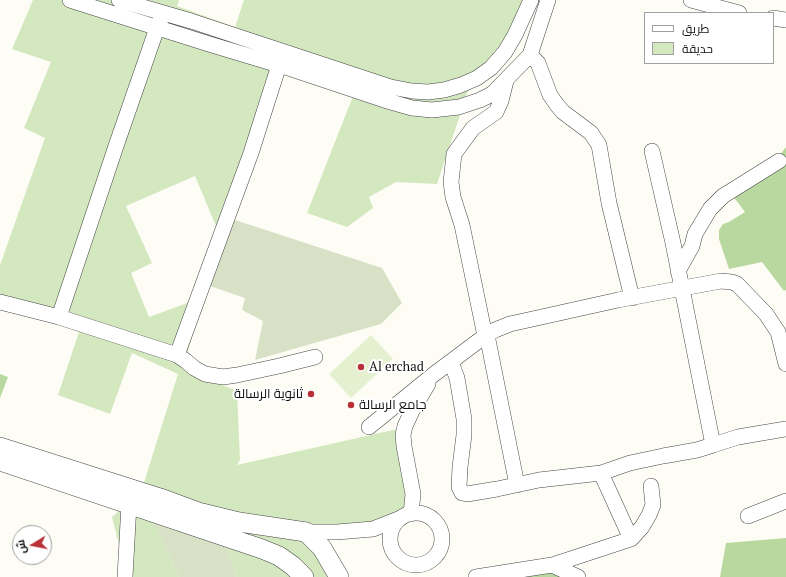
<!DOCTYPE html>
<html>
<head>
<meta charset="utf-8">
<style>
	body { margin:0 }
	#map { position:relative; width:786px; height:577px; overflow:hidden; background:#fefdf5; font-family:"PT Serif",Cairo,serif }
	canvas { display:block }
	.legend { position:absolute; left:644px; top:12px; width:130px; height:52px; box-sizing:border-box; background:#fff; border:1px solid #a0a0a0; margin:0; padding:5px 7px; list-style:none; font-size:12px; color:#111 }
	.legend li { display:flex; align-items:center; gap:8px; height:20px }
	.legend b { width:20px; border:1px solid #a0a0a0 }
	.north { position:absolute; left:12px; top:525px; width:40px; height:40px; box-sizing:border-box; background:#fff; border:1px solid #a0a0a0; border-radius:50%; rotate:260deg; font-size:11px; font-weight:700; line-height:16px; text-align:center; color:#111 }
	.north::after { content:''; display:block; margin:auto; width:14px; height:18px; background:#b93137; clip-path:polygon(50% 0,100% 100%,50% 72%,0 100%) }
</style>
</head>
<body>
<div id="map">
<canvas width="786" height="577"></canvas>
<ul class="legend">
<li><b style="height:5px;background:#fff"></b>طريق</li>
<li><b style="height:11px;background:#d4e8c0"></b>حديقة</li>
</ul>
<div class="north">ش</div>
</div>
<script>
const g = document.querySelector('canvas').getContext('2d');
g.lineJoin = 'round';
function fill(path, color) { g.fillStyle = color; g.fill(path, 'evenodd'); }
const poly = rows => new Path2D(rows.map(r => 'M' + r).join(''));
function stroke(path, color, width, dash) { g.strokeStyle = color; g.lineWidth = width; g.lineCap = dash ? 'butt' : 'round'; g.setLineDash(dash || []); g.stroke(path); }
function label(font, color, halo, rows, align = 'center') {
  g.font = font + ' "PT Serif",Cairo,serif'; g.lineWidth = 4; g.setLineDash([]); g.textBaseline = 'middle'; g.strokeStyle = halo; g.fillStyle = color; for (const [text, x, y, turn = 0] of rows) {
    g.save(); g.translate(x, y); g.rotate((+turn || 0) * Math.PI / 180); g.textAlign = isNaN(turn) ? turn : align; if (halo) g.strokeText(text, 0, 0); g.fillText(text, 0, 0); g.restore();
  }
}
fill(poly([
	[33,0,179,0,177,6,235,27,244,0,539,0,515,50,468,91,437,184,396,182,369,197,373,208,347,227,307,213,359,81,287,67,207,285,183,368,237,391,240,460,237,465,402,428,415,507,391,518,319,534,340,577,237,577,225,544,153,520,179,577,120,577,120,549,112,517,141,492,178,374,132,353,110,414,58,395,79,332,0,304,0,265,45,138,24,128,51,62,12,49],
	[195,176,218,231,193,301,149,317,131,273,152,263,126,206]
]), '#d4e8c0');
fill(poly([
	[786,147,786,290,784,291,762,262,729,269,719,239,719,230,723,224,729,222,745,212,729,191,773,164],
	[0,374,8,377,0,398],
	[786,538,786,577,720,577,726,543],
	[556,566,579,577,489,577]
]), '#b9d8a0');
fill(poly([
	[232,219,382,268,402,303,381,324,255,360,263,321,242,310,245,298,207,285],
	[152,519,225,544,237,577,179,577]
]), '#d8e1c6');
fill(poly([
	[371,335,393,359,351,398,329,374]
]), '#e5f0d1');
const minor = poly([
	[70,0,209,44,279,65,384,100,412,108,432,110,459,107,480,100,492,94,530,55,548,0],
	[119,0,191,21,391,87,412,91,428,92,444,90,461,85,477,78,491,68,505,52,515,35,531,0],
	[691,0,739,13],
	[773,18,786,20],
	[530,55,538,63,550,95,557,105,563,112,591,133,599,145,609,203,632,298],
	[678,271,692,246,695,234,710,209,723,196,779,161],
	[0,302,59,317,177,355,186,361,194,368,205,374,223,377,237,375,279,366,315,357],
	[59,317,116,146,157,28,161,19],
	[487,335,517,485],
	[485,336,462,225,453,197,451,182,454,154,473,128,496,112,501,101,506,81],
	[177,355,251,153,279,65,284,57],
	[451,362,457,378,464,419,464,435,460,467,459,487,462,493,467,494,497,489,539,480,601,473],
	[369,427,433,375,485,336,495,330,510,324,618,300,721,281,732,282,737,284,766,314,778,332,786,364],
	[713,445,738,437,786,429],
	'390 539a26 26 0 1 1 52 0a26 26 0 1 1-52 0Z',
	[411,514,413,494,404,446,403,435,405,426,412,411,428,384],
	[748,516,786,501],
	[306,532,337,532,373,529,401,518],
	[631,539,601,473,630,463,663,456,697,450,713,445,673,243,652,151],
	[552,565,578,577],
	[125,577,129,504],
	[476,577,552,565,631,539,642,527,649,515,653,505,651,486]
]);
const tertiary = poly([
	[0,447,160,498,198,512,239,522,306,532,322,548,339,577],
	[0,461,262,549,279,556,293,566,304,577]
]);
stroke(minor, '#444', 16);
stroke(tertiary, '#444', 20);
stroke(minor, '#fff', 15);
stroke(tertiary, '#fff', 19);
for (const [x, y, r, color] of [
	[361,367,4,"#b93137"],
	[311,394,4,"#b93137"],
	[351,405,4,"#b93137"]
]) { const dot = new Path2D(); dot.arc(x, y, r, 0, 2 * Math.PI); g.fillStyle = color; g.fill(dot); stroke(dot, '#fff', 1.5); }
label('13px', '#111', '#fff', [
	["Al erchad",369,367],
	["ثانوية الرسالة",303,394,"right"],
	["جامع الرسالة",359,405]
], 'left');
</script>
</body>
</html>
